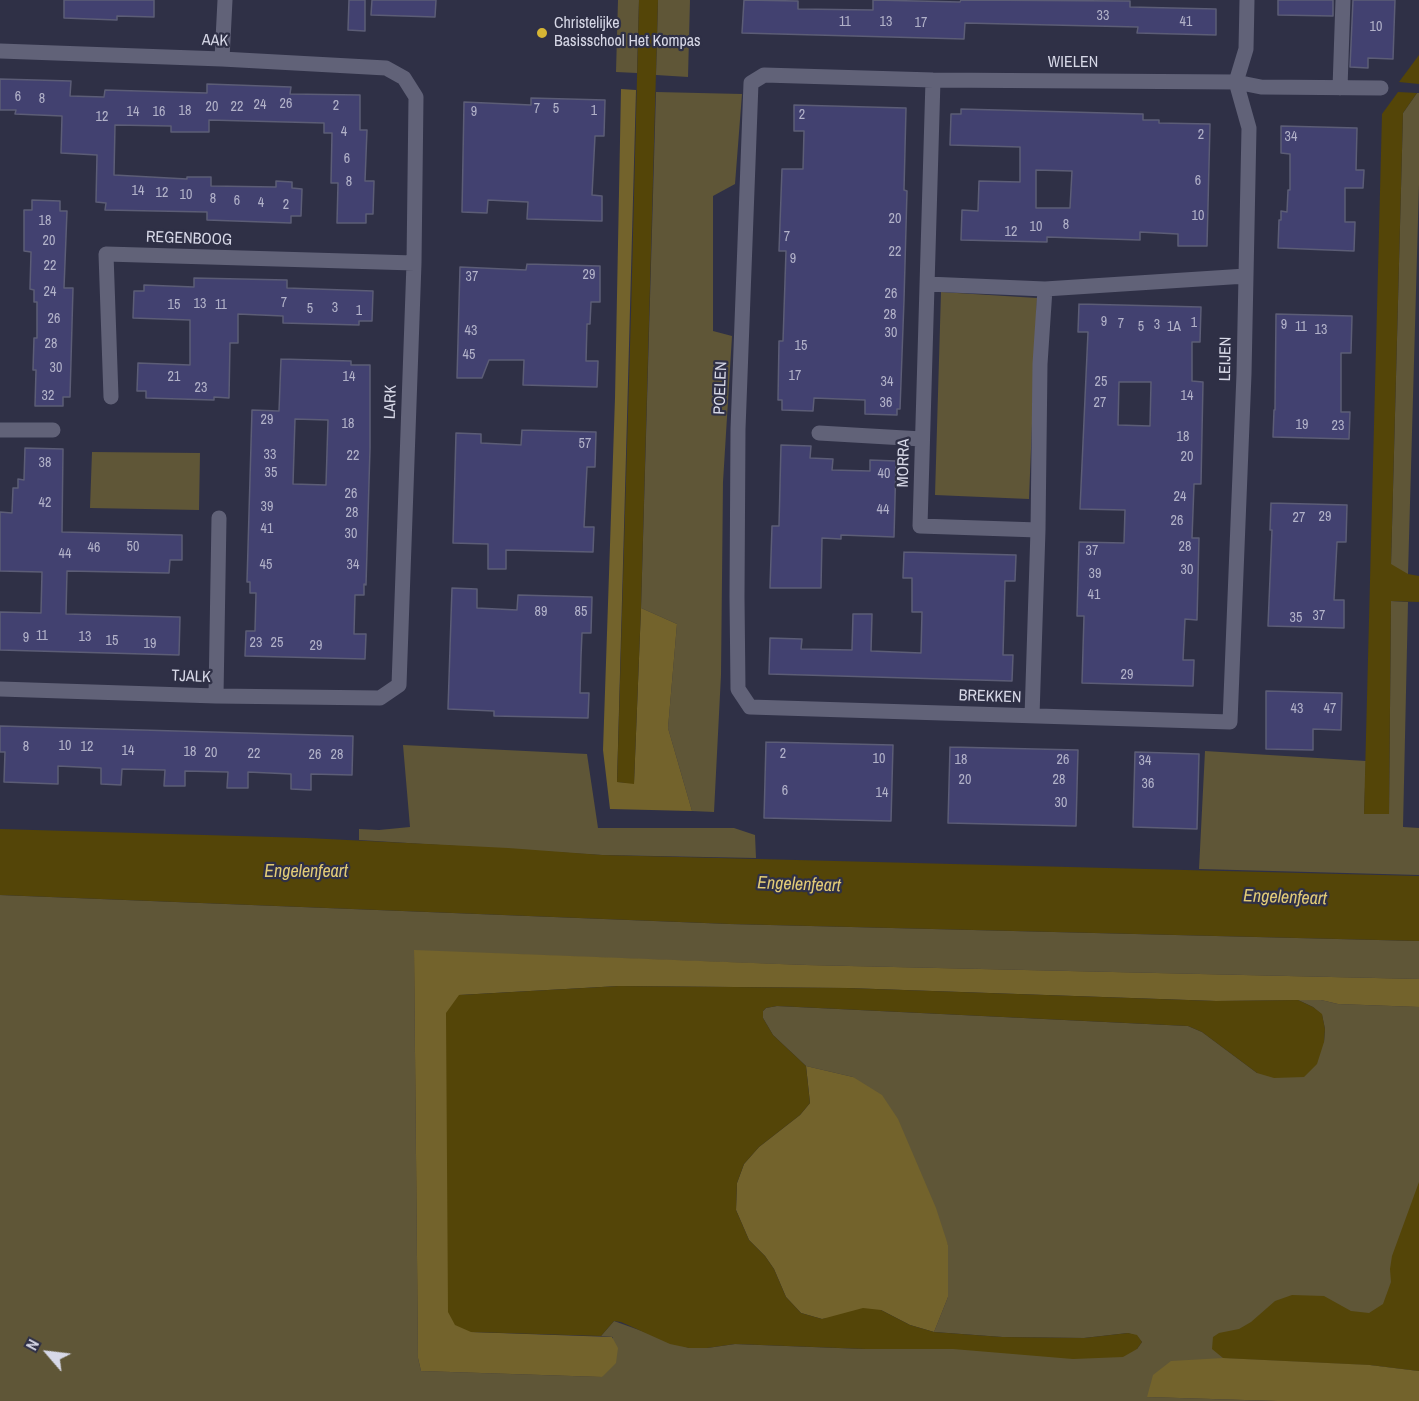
<!DOCTYPE html>
<html>
<head>
<meta charset="utf-8">
<style>
	body { margin:0 }
	#map { position:relative; width:1419px; height:1401px; overflow:hidden; background:#2f3046; font-family:"Archivo Narrow",sans-serif }
	canvas { display:block }
	.north { position:absolute; left:18px; top:1323px; width:60px; height:60px; -webkit-text-stroke:4px #2f3046; paint-order:stroke; rotate:298deg; font-size:16px; font-weight:700; line-height:24px; text-align:center; color:#d7d8e7 }
	.north::after { content:''; display:block; margin:auto; width:21px; height:27px; background:#d7d8e7; clip-path:polygon(50% 0,100% 100%,50% 72%,0 100%) }
</style>
</head>
<body>
<div id="map">
<canvas width="1419" height="1401"></canvas>
<div class="north">N</div>
</div>
<script>
const g = document.querySelector('canvas').getContext('2d');
g.lineJoin = 'round';
function fill(path, color) { g.fillStyle = color; g.fill(path, 'evenodd'); }
const poly = rows => new Path2D(rows.map(r => 'M' + r).join(''));
function stroke(path, color, width, dash) { g.strokeStyle = color; g.lineWidth = width; g.lineCap = dash ? 'butt' : 'round'; g.setLineDash(dash || []); g.stroke(path); }
function label(font, color, halo, rows, align = 'center') {
  g.font = font + ' "Archivo Narrow",sans-serif'; g.lineWidth = 4.5; g.setLineDash([]); g.textBaseline = 'middle'; g.strokeStyle = halo; g.fillStyle = color; for (const [text, x, y, turn = 0] of rows) {
    g.save(); g.translate(x, y); g.rotate((+turn || 0) * Math.PI / 180); g.textAlign = isNaN(turn) ? turn : align; if (halo) g.strokeText(text, 0, 0); g.fillText(text, 0, 0); g.restore();
  }
}
fill(poly([
	[618,0,639,0,637,73,616,72],
	[658,0,690,0,688,77,656,75],
	[656,92,742,94,735,184,713,196,713,331,732,336,723,482,721,675,714,812,692,811,668,728,677,624,641,608],
	[1417,93,1419,93,1419,184,1408,574,1398,573,1391,565,1403,113],
	[941,292,1037,298,1029,499,935,495],
	[92,452,200,453,199,510,90,508],
	[1391,601,1408,602,1403,827,1419,828,1419,875,1199,869,1205,751,1366,761,1364,814,1389,814],
	[403,745,587,754,598,828,734,828,755,835,756,858,602,855,359,840,359,829,379,830,410,827],
	[0,895,730,924,1419,941,1419,979,806,965,414,951,418,1358,421,1371,602,1377,613,1337,601,1336,614,1321,689,1348,707,1348,735,1344,865,1349,1137,1349,1142,1342,1137,1336,1128,1333,1084,1338,1002,1337,934,1332,948,1297,948,1245,853,1077,806,1066,773,1035,763,1018,763,1011,766,1008,777,1006,1188,1026,1202,1032,1257,1073,1324,1042,1325,1029,1322,1015,1313,1007,1298,1000,1321,1000,1338,1004,1419,1007,1419,1371,1370,1365,1147,1397,1277,1401,0,1401]
]), '#5f5637');
fill(poly([
	[621,89,636,90,617,782,634,783,641,608,677,624,668,728,692,811,610,809,603,750,615,398],
	[414,950,806,965,1419,979,1419,1007,1338,1004,1321,1000,1216,1001,847,988,619,986,459,995,471,1332,612,1337,618,1348,616,1363,602,1377,421,1371,418,1358],
	[806,1066,853,1077,882,1095,898,1119,936,1208,948,1245,948,1297,934,1332,910,1325,881,1310,822,1319,801,1313,786,1297,774,1269,765,1256,749,1240,736,1210,737,1183,744,1164,759,1147,800,1115,810,1103],
	[1223,1358,1370,1365,1419,1371,1419,1401,1277,1401,1147,1397,1153,1375,1171,1361]
]), '#73632c');
fill(poly([
	[639,0,658,0,641,608,634,784,617,782,631,313],
	[1419,55,1419,84,1399,82],
	[1398,92,1417,93,1403,113,1391,564,1408,574,1419,576,1419,602,1391,601,1389,814,1364,814,1382,114],
	[0,829,307,838,508,848,602,855,1419,876,1419,941,730,924,0,895],
	[619,986,847,988,1216,1001,1298,1000,1313,1007,1322,1014,1325,1029,1324,1042,1317,1064,1304,1077,1274,1078,1257,1073,1202,1032,1188,1026,777,1006,766,1008,763,1011,763,1018,773,1035,806,1066,810,1103,800,1115,759,1147,744,1164,737,1183,736,1210,749,1240,765,1256,774,1269,786,1297,801,1313,822,1319,863,1308,881,1310,910,1325,934,1332,1002,1337,1084,1338,1128,1333,1137,1335,1142,1342,1137,1349,1123,1357,1073,1359,953,1349,865,1349,735,1344,707,1348,689,1348,670,1344,621,1322,614,1321,601,1336,471,1332,455,1325,448,1312,446,1013,459,995],
	[1419,1182,1419,1371,1370,1365,1223,1358,1212,1349,1213,1337,1219,1333,1239,1329,1251,1322,1275,1301,1292,1295,1324,1296,1351,1311,1369,1313,1383,1304,1391,1282,1390,1269,1392,1256]
]), '#544508');
const building = poly([
	[64,0,154,0,154,17,117,16,117,20,64,18,64,0],
	[349,0,365,0,365,31,348,30,349,0],
	[372,0,436,0,435,17,371,15,372,0],
	[744,0,798,1,798,9,873,10,873,0,960,2,961,0,1130,1,1130,7,1216,9,1216,35,1137,33,1138,27,965,23,964,39,742,33,744,0],
	[1278,0,1333,0,1333,16,1278,15,1278,0],
	[1353,0,1395,0,1393,59,1368,58,1368,68,1350,67,1353,0],
	[0,79,71,81,70,96,104,97,105,90,207,93,207,84,291,87,290,94,360,95,360,130,367,130,365,181,374,181,373,214,366,214,366,223,337,223,338,183,331,183,332,133,324,133,324,123,209,120,209,132,171,132,171,126,115,125,114,175,187,179,187,177,211,177,211,186,276,187,276,181,292,182,292,188,302,189,301,216,291,216,291,223,207,220,207,212,105,210,106,203,96,202,97,155,61,153,62,116,15,114,16,110,0,110,0,79],
	[531,98,605,100,604,136,595,136,592,195,602,196,602,221,527,219,528,202,488,200,487,213,462,212,464,102,531,105,531,98],
	[794,105,906,108,904,190,907,191,904,300,900,409,897,409,897,415,865,414,865,400,814,398,813,411,782,410,782,400,778,400,779,341,783,341,786,251,779,251,782,169,803,169,804,131,794,131,794,105],
	[961,109,1143,114,1143,120,1159,120,1159,123,1210,124,1207,246,1178,246,1178,234,1140,232,1140,240,1047,237,1047,242,961,240,962,210,978,211,979,181,1020,182,1020,147,950,145,951,114,961,114,961,109],
	[1036,170,1072,171,1070,208,1036,208,1036,170],
	[1281,126,1357,128,1356,170,1364,170,1363,188,1345,188,1345,222,1355,222,1354,251,1278,248,1279,220,1281,220,1281,211,1287,212,1288,190,1290,190,1290,154,1281,153,1281,126],
	[32,200,60,201,60,211,67,211,64,288,73,288,70,397,63,397,63,406,35,406,36,370,33,370,34,338,37,338,37,302,34,302,34,290,30,289,31,252,24,251,24,210,32,210,32,200],
	[527,264,600,266,600,302,591,302,590,324,587,324,586,361,598,361,597,387,523,385,524,360,489,360,482,378,457,378,460,267,526,270,527,264],
	[194,278,287,280,287,288,373,291,372,321,359,321,359,325,283,323,283,316,238,314,238,343,230,343,229,398,214,397,214,400,146,398,146,391,137,391,138,363,190,365,190,320,133,318,134,291,144,291,144,285,194,287,194,278],
	[1079,304,1201,307,1200,342,1192,342,1192,381,1203,382,1201,484,1194,484,1192,538,1199,538,1197,620,1185,619,1183,660,1194,660,1193,686,1082,683,1084,616,1077,616,1079,542,1124,543,1125,510,1080,509,1088,332,1078,332,1079,304],
	[1119,382,1151,382,1150,426,1118,425,1119,382],
	[1276,314,1352,316,1351,353,1341,353,1341,412,1350,412,1349,439,1273,437,1274,410,1275,410,1276,314],
	[281,359,351,361,351,365,370,365,370,448,366,585,364,584,364,595,355,595,354,634,366,634,365,659,245,656,246,631,255,631,256,593,250,593,250,582,247,582,252,410,279,411,281,359],
	[295,419,328,420,326,485,293,484,295,419],
	[522,430,596,432,595,467,587,467,584,527,594,527,593,552,506,550,506,569,488,569,488,544,453,543,456,433,481,434,481,443,521,445,522,430],
	[781,445,811,446,810,458,833,459,832,470,870,471,870,460,896,461,894,537,841,535,841,539,822,538,821,588,770,588,772,526,779,526,781,445],
	[25,448,63,449,62,532,182,535,182,560,170,560,169,573,67,571,66,614,180,617,179,655,0,650,0,612,41,613,42,572,0,571,0,512,12,513,13,488,18,488,18,479,24,480,25,448],
	[1271,503,1347,505,1346,542,1337,542,1334,600,1344,600,1344,628,1268,626,1272,530,1270,530,1271,503],
	[904,552,1016,555,1015,581,1005,581,1003,655,1013,655,1012,681,769,674,770,638,802,639,801,649,852,650,853,614,872,614,871,651,921,653,922,612,912,612,912,578,903,578,904,552],
	[452,588,477,589,477,608,517,610,518,595,592,597,591,633,582,633,581,656,580,693,589,693,588,718,494,716,494,711,448,709,452,588],
	[1266,691,1342,693,1341,730,1313,729,1313,750,1266,749,1266,691],
	[0,726,353,736,352,775,311,774,311,790,291,789,291,774,248,772,248,788,227,788,228,772,185,771,185,786,164,786,165,770,122,769,121,785,101,784,101,768,58,766,58,784,4,782,5,752,0,752,0,726],
	[766,742,893,745,891,821,764,818,766,742],
	[950,747,1078,750,1076,826,948,823,950,747],
	[1135,752,1199,754,1197,829,1133,827,1135,752]
]);
fill(building, '#424170');
stroke(building, '#5c5d76', 1.5);
stroke(poly([
	[1247,0,1246,49,1236,82,1249,128,1244,374,1230,722,750,707,738,689,737,597,738,429,751,83,764,75,933,80,1236,82,1261,87,1381,88],
	[0,51,222,59,386,68,404,78,416,97,414,263,399,685,380,698,216,696,0,689],
	[222,59,225,0],
	[933,80,920,526,1038,530],
	[1340,88,1343,0],
	[927,284,1045,289,1246,276],
	[111,397,106,254,414,263],
	[0,430,53,430],
	[819,433,922,439],
	[216,696,219,518],
	[1032,716,1038,530,1040,364,1045,289]
]), '#616278', 15);
for (const [x, y, r, color] of [
	[542,33,6,"#d6b534"]
]) { const dot = new Path2D(); dot.arc(x, y, r, 0, 2 * Math.PI); g.fillStyle = color; g.fill(dot); stroke(dot, '#2f3046', 2); }
label('14px', '#b2b2c9', null, [
	["33",1103,16],
	["11",845,22],
	["13",886,22],
	["41",1186,22],
	["17",921,23],
	["10",1376,27],
	["6",18,97],
	["8",42,99],
	["26",286,104],
	["24",260,105],
	["2",336,106],
	["20",212,107],
	["22",237,107],
	["7",537,109],
	["5",556,109],
	["18",185,111],
	["1",594,111],
	["14",133,112],
	["16",159,112],
	["9",474,112],
	["2",802,115],
	["12",102,117],
	["4",344,132],
	["2",1201,135],
	["34",1291,137],
	["6",347,159],
	["6",1198,181],
	["8",349,182],
	["14",138,191],
	["12",162,193],
	["10",186,195],
	["8",213,199],
	["6",237,201],
	["4",261,203],
	["2",286,205],
	["10",1198,216],
	["20",895,219],
	["18",45,221],
	["8",1066,225],
	["10",1036,227],
	["12",1011,232],
	["7",787,237],
	["20",49,241],
	["22",895,252],
	["9",793,259],
	["22",50,266],
	["29",589,275],
	["37",472,277],
	["24",50,292],
	["26",891,294],
	["7",284,303],
	["13",200,304],
	["15",174,305],
	["11",221,305],
	["3",335,308],
	["5",310,309],
	["1",359,311],
	["28",890,315],
	["26",54,319],
	["9",1104,322],
	["1",1194,323],
	["7",1121,324],
	["3",1157,325],
	["9",1284,325],
	["5",1141,327],
	["1A",1174,327],
	["11",1301,327],
	["13",1321,330],
	["43",471,331],
	["30",891,333],
	["28",51,344],
	["15",801,346],
	["45",469,355],
	["30",56,368],
	["17",795,376],
	["21",174,377],
	["14",349,377],
	["34",887,382],
	["25",1101,382],
	["23",201,388],
	["32",48,396],
	["14",1187,396],
	["36",886,403],
	["27",1100,403],
	["29",267,420],
	["18",348,424],
	["19",1302,425],
	["23",1338,426],
	["18",1183,437],
	["57",585,444],
	["33",270,455],
	["22",353,456],
	["20",1187,457],
	["38",45,463],
	["35",271,473],
	["40",884,474],
	["26",351,494],
	["24",1180,497],
	["42",45,503],
	["39",267,507],
	["44",883,510],
	["28",352,513],
	["29",1325,517],
	["27",1299,518],
	["26",1177,521],
	["41",267,529],
	["30",351,534],
	["50",133,547],
	["28",1185,547],
	["46",94,548],
	["37",1092,551],
	["44",65,554],
	["45",266,565],
	["34",353,565],
	["30",1187,570],
	["39",1095,574],
	["41",1094,595],
	["89",541,612],
	["85",581,612],
	["37",1319,616],
	["35",1296,618],
	["11",42,636],
	["13",85,637],
	["9",26,638],
	["15",112,641],
	["23",256,643],
	["25",277,643],
	["19",150,644],
	["29",316,646],
	["29",1127,675],
	["43",1297,709],
	["47",1330,709],
	["10",65,746],
	["8",26,747],
	["12",87,747],
	["14",128,751],
	["18",190,752],
	["20",211,753],
	["22",254,754],
	["2",783,754],
	["26",315,755],
	["28",337,755],
	["10",879,759],
	["18",961,760],
	["26",1063,760],
	["34",1145,761],
	["20",965,780],
	["28",1059,780],
	["36",1148,784],
	["6",785,791],
	["14",882,793],
	["30",1061,803]
]);
label('16px', '#d7d8e7', '#2f3046', [
	["Christelijke",554,24],
	["Basisschool Het Kompas",554,42]
], 'left');
label('16px', '#d7d8e7', '#2f3046', [
	["AAK",215,41,2],
	["WIELEN",1073,63],
	["REGENBOOG",189,239,2],
	["LEIJEN",1226,359,-89],
	["POELEN",721,388,-88],
	["LARK",391,402,-88],
	["MORRA",904,463,-89],
	["TJALK",191,677,2],
	["BREKKEN",990,697,2]
]);
label('italic 18px', '#e2cb77', '#2f3046', [
	["Engelenfeart",306,872],
	["Engelenfeart",799,885,2],
	["Engelenfeart",1285,898,2]
]);
</script>
</body>
</html>
